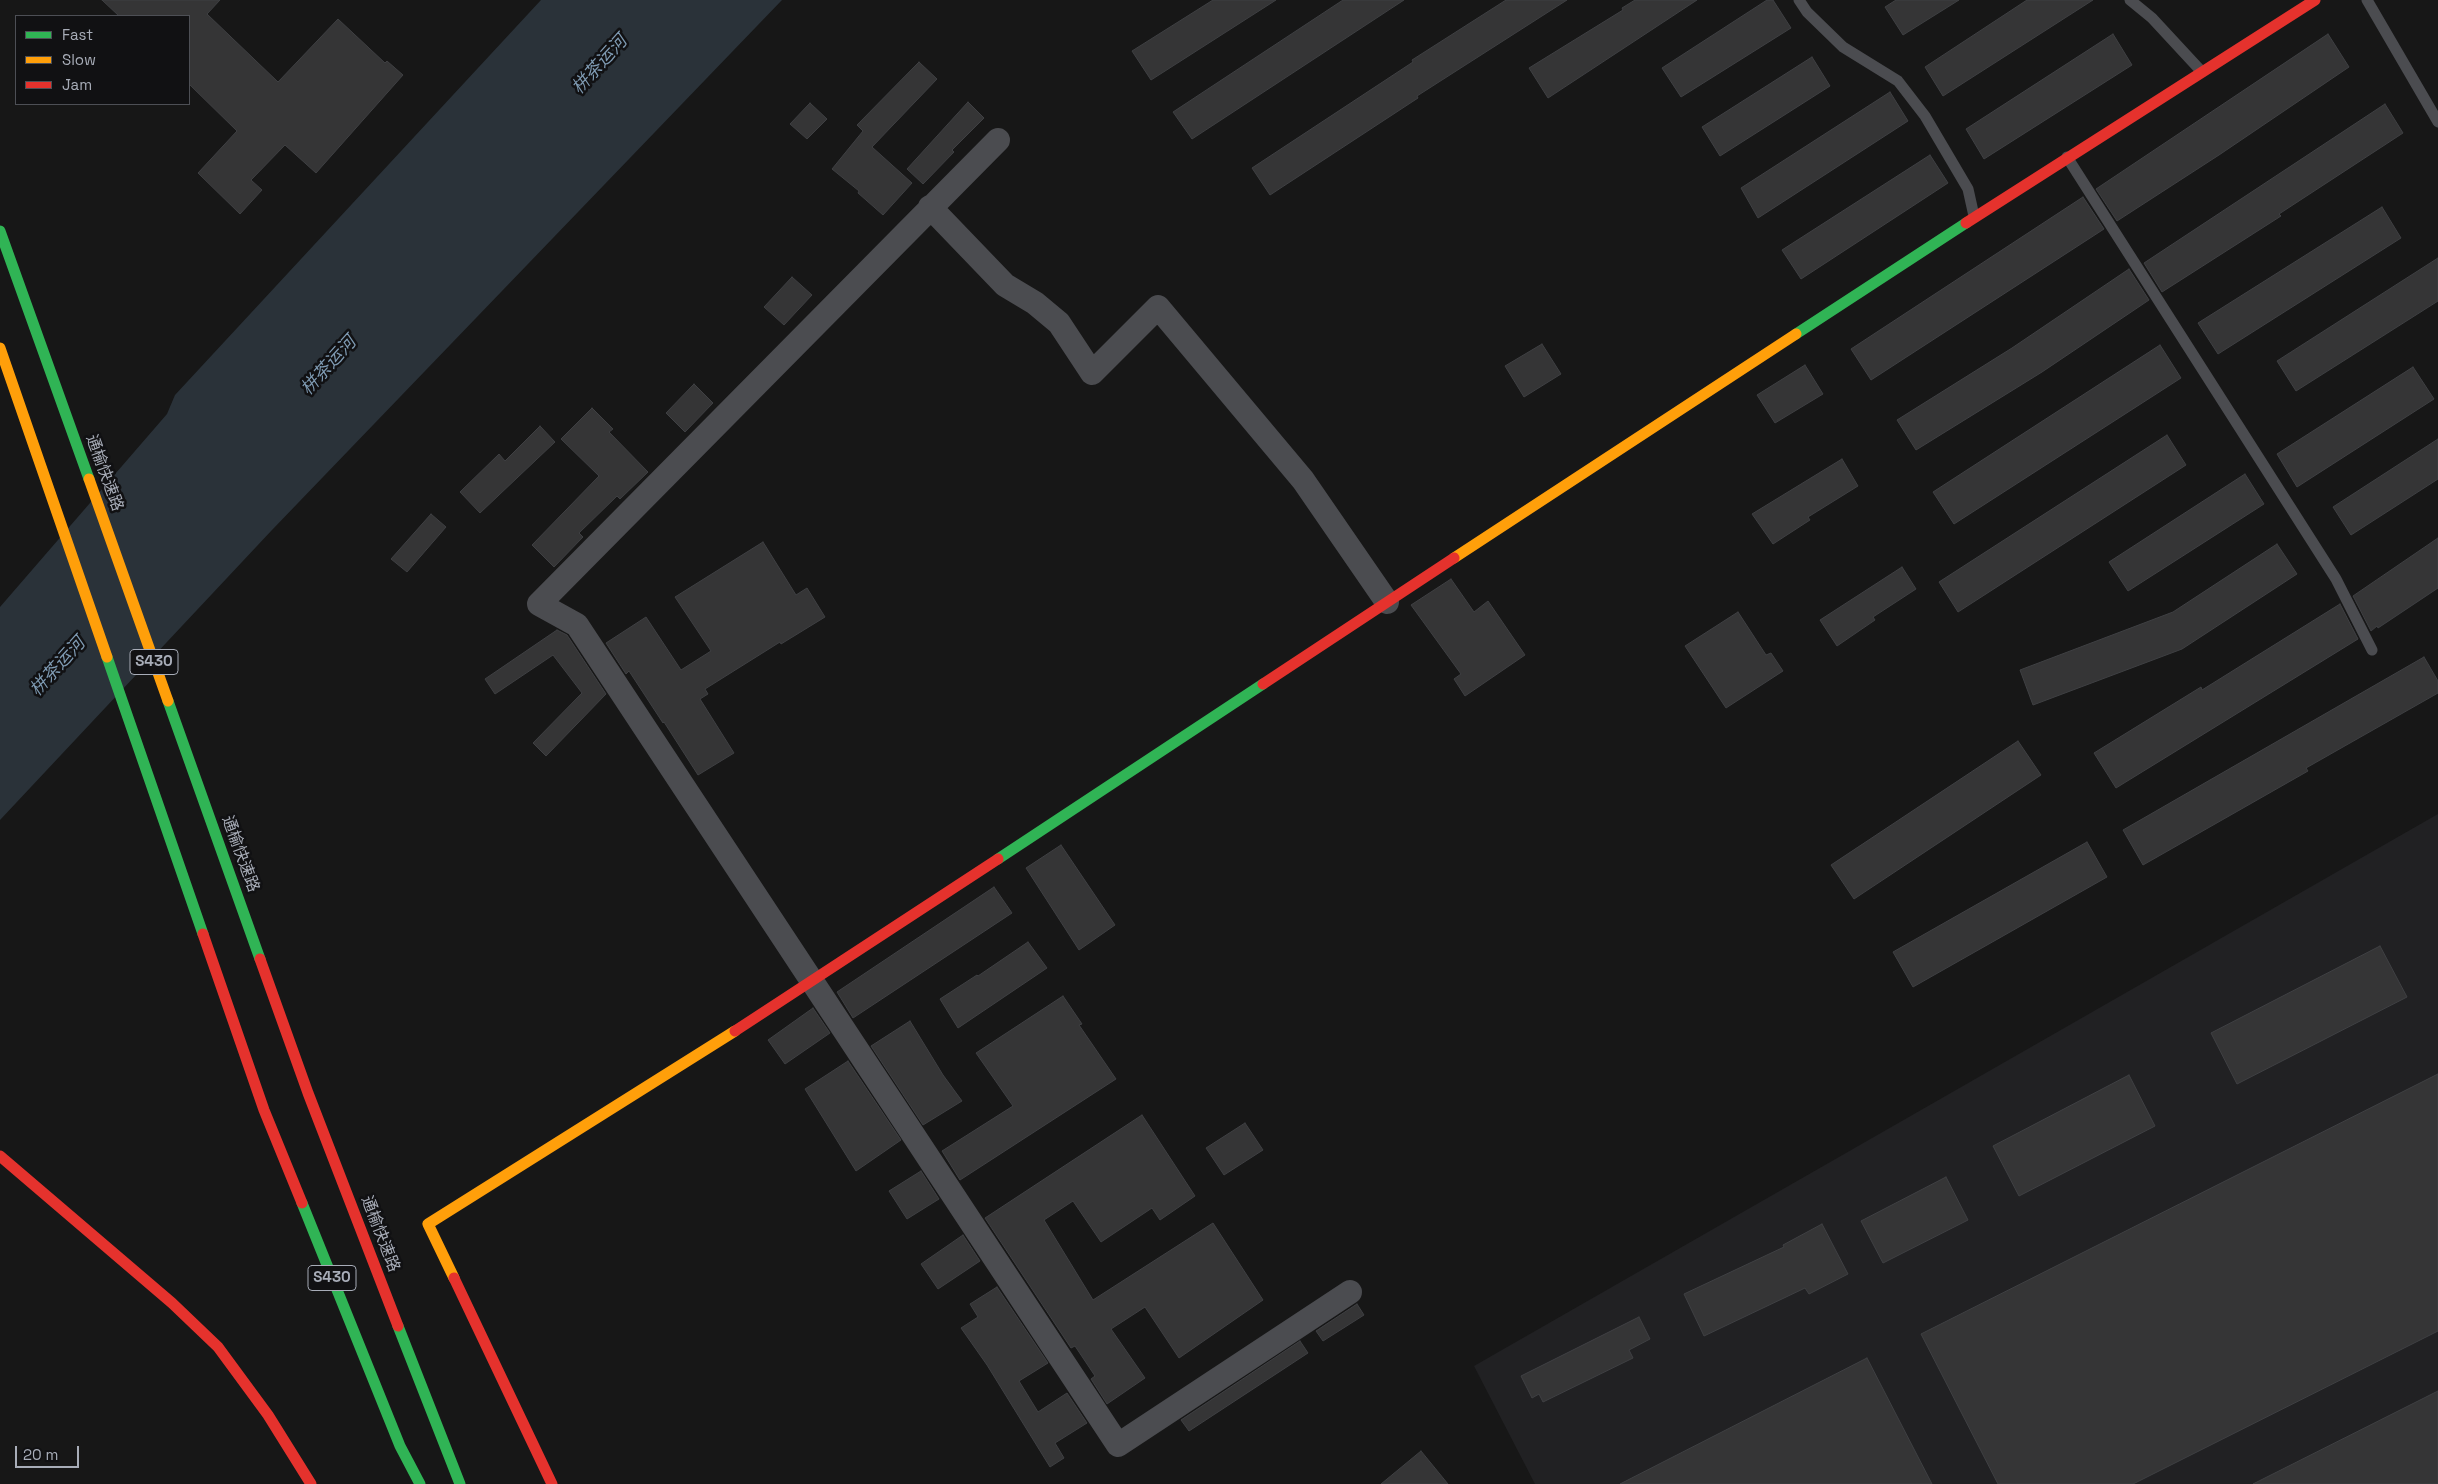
<!DOCTYPE html>
<html>
<head>
<meta charset="utf-8">
<style>
	body { margin:0 }
	#map { position:relative; width:2438px; height:1484px; overflow:hidden; background:#171717; font-family:"Space Grotesk",sans-serif }
	canvas { display:block }
	.legend { position:absolute; left:15px; top:15px; width:175px; height:90px; box-sizing:border-box; background:#111113; border:1px solid #4d4f55; margin:0; padding:6px 9px; list-style:none; font-size:15px; color:#a8adb8 }
	.legend li { display:flex; align-items:center; gap:10px; height:25px }
	.legend b { width:25px; border:1px solid #4d4f55 }
	.scale { position:absolute; left:15px; top:1446px; width:64px; height:22px; box-sizing:border-box; border:2px solid #a8adb8; border-top:0; padding-left:6px; font-size:15px; line-height:18px; white-space:nowrap; color:#a8adb8; -webkit-text-stroke:4px #111113; paint-order:stroke }
</style>
</head>
<body>
<div id="map">
<canvas width="2438" height="1484"></canvas>
<ul class="legend">
<li><b style="height:6px;background:#30b455"></b>Fast</li>
<li><b style="height:6px;background:#ff9f0a"></b>Slow</li>
<li><b style="height:6px;background:#e5322d"></b>Jam</li>
</ul>
<div class="scale">20 m</div>
</div>
<script>
const g = document.querySelector('canvas').getContext('2d');
g.lineJoin = 'round';
function fill(path, color) { g.fillStyle = color; g.fill(path, 'evenodd'); }
const poly = rows => new Path2D(rows.map(r => 'M' + r).join(''));
function stroke(path, color, width, dash) { g.strokeStyle = color; g.lineWidth = width; g.lineCap = dash ? 'butt' : 'round'; g.setLineDash(dash || []); g.stroke(path); }
function label(font, color, halo, rows, align = 'center') {
  g.font = font + ' "Space Grotesk","Noto Sans SC",sans-serif'; g.lineWidth = 5; g.setLineDash([]); g.textBaseline = 'middle'; g.strokeStyle = halo; g.fillStyle = color; for (const [text, x, y, turn = 0] of rows) {
    g.save(); g.translate(x, y); g.rotate((+turn || 0) * Math.PI / 180); g.textAlign = isNaN(turn) ? turn : align; if (halo) g.strokeText(text, 0, 0); g.fillText(text, 0, 0); g.restore();
  }
}
fill(poly([
	[2438,814,2438,1484,1535,1484,1474,1366]
]), '#212123');
fill(poly([
	[541,0,782,0,272,530,0,820,0,607,167,414,175,395]
]), '#2a3239');
const building = poly([
	[102,0,220,0,207,14,278,82,338,19,385,63,387,61,403,75,316,173,285,145,251,180,262,190,240,214,198,173,237,131,189,84,189,16,119,16,102,0],
	[1213,0,1276,0,1151,80,1132,51,1213,0],
	[1343,0,1404,0,1192,139,1173,112,1343,0],
	[1506,0,1567,0,1417,96,1418,98,1270,195,1252,168,1413,62,1412,60,1506,0],
	[1635,0,1697,0,1548,98,1529,68,1623,10,1622,8,1635,0],
	[1767,0,1773,0,1791,28,1681,97,1662,68,1767,0],
	[1896,0,1959,0,1903,35,1885,7,1896,0],
	[2027,0,2093,0,1943,96,1925,67,2027,0],
	[2113,34,2132,65,1984,159,1966,129,2113,34],
	[2328,34,2349,67,2219,155,2117,221,2096,189,2328,34],
	[1812,57,1830,86,1720,156,1702,127,1812,57],
	[919,62,937,79,872,147,912,183,883,215,858,193,859,191,832,169,863,131,857,125,919,62],
	[1890,92,1908,121,1758,218,1741,188,1890,92],
	[968,102,984,118,952,150,954,152,923,184,907,169,968,102],
	[810,103,827,119,807,139,790,124,810,103],
	[2385,104,2403,133,2279,214,2281,216,2162,292,2144,263,2385,104],
	[1930,155,1948,183,1801,279,1782,250,1930,155],
	[2083,197,2104,229,1871,380,1851,349,2083,197],
	[2382,207,2401,238,2218,354,2198,323,2382,207],
	[2438,258,2438,301,2296,391,2277,361,2438,258],
	[2129,269,2149,300,2042,372,1916,450,1897,420,2012,348,2129,269],
	[792,277,812,295,784,325,764,307,792,277],
	[1542,344,1561,374,1524,397,1505,366,1542,344],
	[2160,345,2181,378,1954,524,1933,492,2160,345],
	[1805,365,1823,394,1775,423,1757,395,1805,365],
	[2413,367,2434,399,2297,487,2277,454,2413,367],
	[694,384,713,403,685,432,666,413,694,384],
	[592,408,613,429,609,432,648,472,620,499,617,496,579,533,583,537,554,567,532,545,599,476,561,439,592,408],
	[540,426,555,442,480,513,460,492,499,454,505,461,540,426],
	[2167,435,2186,465,1958,612,1939,582,2167,435],
	[2438,439,2438,479,2351,535,2333,507,2438,439],
	[1842,459,1858,486,1808,517,1810,520,1773,544,1752,514,1842,459],
	[2245,474,2264,504,2128,591,2109,562,2245,474],
	[431,514,446,527,407,572,391,559,431,514],
	[2438,538,2438,588,2378,628,2377,626,2371,631,2353,596,2438,538],
	[763,542,796,595,807,588,825,617,781,644,780,642,705,689,708,694,700,699,734,753,698,775,664,722,663,723,629,671,626,674,606,643,646,617,681,670,711,651,675,597,763,542],
	[2277,544,2297,574,2182,649,2033,705,2020,670,2173,612,2277,544],
	[1902,567,1916,589,1873,617,1875,620,1837,646,1820,620,1902,567],
	[1451,579,1474,612,1488,601,1525,655,1465,696,1454,679,1461,674,1411,605,1451,579],
	[2340,604,2358,639,2116,788,2094,753,2201,687,2202,690,2340,604],
	[1738,612,1766,655,1771,653,1783,671,1726,708,1685,646,1738,612],
	[557,630,567,635,606,694,546,756,533,743,582,693,553,655,495,694,485,679,557,630],
	[2424,657,2438,681,2438,693,2306,768,2308,771,2143,865,2123,830,2424,657],
	[2018,741,2041,775,1854,899,1831,865,2018,741],
	[2087,842,2107,877,1913,987,1893,952,2087,842],
	[1061,845,1115,925,1079,950,1026,868,1061,845],
	[994,887,1012,913,853,1018,837,992,994,887],
	[1028,942,1047,968,958,1028,940,999,977,975,978,976,1028,942],
	[2380,946,2407,997,2237,1084,2211,1033,2380,946],
	[1063,996,1082,1024,1079,1025,1116,1079,960,1180,942,1151,1013,1106,976,1053,1063,996],
	[813,1008,830,1033,785,1064,768,1040,813,1008],
	[910,1021,943,1075,962,1101,923,1125,871,1046,910,1021],
	[848,1061,901,1140,856,1171,805,1089,848,1061],
	[2438,1074,2438,1331,2133,1484,1998,1484,1921,1334,2438,1074],
	[2129,1075,2155,1126,2019,1196,1993,1146,2129,1075],
	[1142,1115,1195,1196,1160,1220,1152,1208,1101,1242,1073,1201,1044,1220,1093,1300,1213,1223,1263,1300,1179,1358,1145,1307,1111,1329,1145,1378,1107,1404,1091,1379,1095,1376,1075,1346,1071,1348,985,1218,1142,1115],
	[1245,1123,1263,1150,1224,1175,1206,1148,1245,1123],
	[921,1171,939,1199,907,1219,889,1191,921,1171],
	[1946,1177,1968,1220,1883,1263,1861,1221,1946,1177],
	[1822,1224,1848,1274,1809,1294,1805,1288,1704,1336,1684,1294,1784,1247,1783,1245,1822,1224],
	[963,1235,980,1261,938,1289,921,1264,963,1235],
	[997,1287,1048,1363,1019,1381,1038,1412,1067,1393,1087,1423,1055,1443,1064,1458,1050,1467,987,1365,961,1328,978,1317,970,1304,997,1287],
	[1357,1304,1364,1315,1323,1341,1316,1331,1357,1304],
	[1639,1317,1650,1339,1629,1350,1633,1358,1543,1402,1539,1394,1532,1398,1521,1376,1639,1317],
	[1300,1341,1308,1353,1189,1431,1181,1420,1300,1341],
	[1867,1358,1932,1484,1620,1484,1867,1358],
	[2438,1391,2438,1484,2253,1484,2438,1391],
	[1421,1451,1448,1484,1381,1484,1421,1451]
]);
fill(building, '#353536');
stroke(building, '#3f4043', 1);
stroke(poly([
	[1799,0,1807,12,1843,47,1898,81,1925,116,1968,189,1974,216],
	[2130,0,2152,18,2202,72],
	[2367,0,2438,122],
	[2067,157,2336,579,2372,650]
]), '#4b4c50', 11);
stroke(poly([
	[998,140,539,604,577,625,1118,1445,1350,1292],
	[930,207,1005,285,1035,303,1059,323,1092,373,1158,307,1303,480,1387,602]
]), '#4b4c50', 24);
stroke(poly([
	[0,231,89,479],
	[1796,334,1966,223],
	[107,657,203,934],
	[168,701,260,959],
	[998,859,1263,684],
	[302,1203,400,1446,420,1484],
	[398,1326,460,1484]
]), '#30b455', 11);
stroke(poly([
	[0,348,107,657],
	[89,479,168,701],
	[1454,558,1796,334],
	[454,1278,428,1224,735,1031]
]), '#ff9f0a', 11);
stroke(poly([
	[1966,223,2315,0],
	[1263,684,1454,558],
	[203,934,264,1110,302,1203],
	[260,959,308,1093,398,1326],
	[735,1031,998,859],
	[0,1156,172,1303,218,1347,268,1415,311,1484],
	[454,1278,552,1484]
]), '#e5322d', 11);
for (const [x, y, w] of [
	[154,662,48],
	[332,1278,48]
]) { const box = new Path2D(); box.roundRect(x - w / 2, y - 12.5, w, 25, 4); g.fillStyle = '#111113'; g.fill(box); stroke(box, '#a8adb8', 1); }
label('bold 15px', '#a8adb8', null, [
	["S430",154,662],
	["S430",332,1278]
]);
label('16px', '#a8adb8', '#111113', [
	["通榆快速路",104,473,70],
	["通榆快速路",240,854,70],
	["通榆快速路",380,1234,69]
]);
label('italic 18px', '#7f9bb3', '#111113', [
	["栟茶运河",600,65,-48],
	["栟茶运河",329,366,-48],
	["栟茶运河",58,667,-48]
]);
</script>
</body>
</html>
